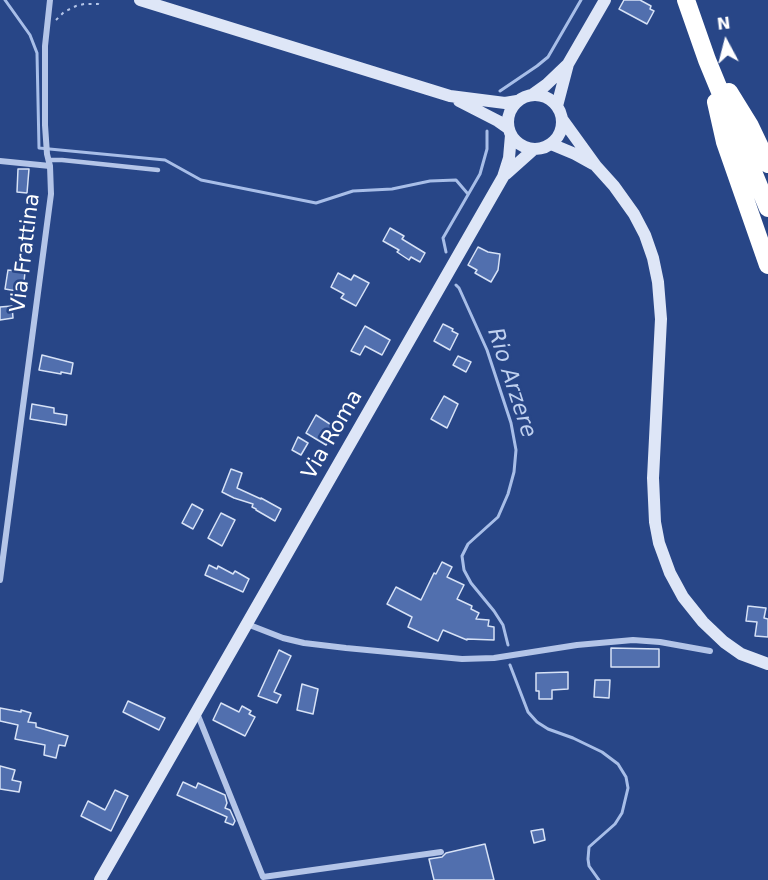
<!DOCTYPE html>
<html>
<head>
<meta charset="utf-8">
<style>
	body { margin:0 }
	#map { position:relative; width:768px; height:880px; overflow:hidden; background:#284687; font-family:"DejaVu Sans",sans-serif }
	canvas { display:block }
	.north { position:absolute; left:696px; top:12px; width:60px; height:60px; -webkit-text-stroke:4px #284687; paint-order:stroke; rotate:353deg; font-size:16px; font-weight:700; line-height:24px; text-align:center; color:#fff }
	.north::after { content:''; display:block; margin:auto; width:21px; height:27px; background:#fff; clip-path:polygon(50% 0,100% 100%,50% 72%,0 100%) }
</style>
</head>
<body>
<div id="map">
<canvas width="768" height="880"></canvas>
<div class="north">N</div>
</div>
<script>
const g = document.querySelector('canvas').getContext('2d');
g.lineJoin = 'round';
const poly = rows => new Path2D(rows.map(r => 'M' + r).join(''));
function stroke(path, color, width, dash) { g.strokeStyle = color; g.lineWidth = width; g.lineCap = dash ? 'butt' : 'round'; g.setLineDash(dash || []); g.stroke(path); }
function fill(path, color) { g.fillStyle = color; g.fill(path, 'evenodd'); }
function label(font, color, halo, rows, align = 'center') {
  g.font = font + ' "DejaVu Sans",sans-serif'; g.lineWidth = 5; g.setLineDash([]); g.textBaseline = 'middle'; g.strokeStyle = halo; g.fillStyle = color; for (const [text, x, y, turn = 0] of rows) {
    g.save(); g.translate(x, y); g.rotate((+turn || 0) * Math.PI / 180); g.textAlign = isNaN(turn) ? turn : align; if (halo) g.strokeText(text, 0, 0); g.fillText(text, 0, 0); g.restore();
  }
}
stroke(poly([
	[5,0,30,35,37,53,39,148,165,160,201,180,316,203,353,191,392,189,430,181,456,180,468,194],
	[500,91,537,66,548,57,581,0],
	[446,252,443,238,480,174,487,149,487,131],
	[456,285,459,288,487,350,511,423,516,450,514,472,508,494,498,517,468,544,462,556,464,570,471,583,494,611,503,625,508,645],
	[510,665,528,712,537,722,548,729,573,738,602,752,618,764,626,777,628,788,622,813,615,824,589,847,588,859,589,866,599,880]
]), '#a8bee8', 3);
const building = poly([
	[624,0,640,0,651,6,650,9,654,11,647,24,619,9,624,0],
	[18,169,29,169,27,193,17,192,18,169],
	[390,228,404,236,402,239,425,253,420,262,411,257,409,260,397,252,399,250,383,241,390,228],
	[478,247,488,252,500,254,498,270,491,282,475,273,477,270,468,265,478,247],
	[8,270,25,272,23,292,5,289,8,270],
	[338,273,351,280,354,275,369,283,356,306,341,298,344,294,331,287,338,273],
	[12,306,13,318,0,320,0,307,12,306],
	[443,324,453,329,452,331,458,334,450,350,434,341,443,324],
	[365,326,390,340,382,355,365,346,360,355,351,351,365,326],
	[42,355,73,363,71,374,61,372,61,374,39,370,42,355],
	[458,356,471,362,466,372,453,365,458,356],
	[444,396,458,404,447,428,431,419,444,396],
	[32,404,54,408,54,413,67,415,66,425,30,419,32,404],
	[316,415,336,428,326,445,306,433,316,415],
	[298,437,308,443,301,455,292,450,298,437],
	[231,469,242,473,237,488,261,499,261,498,281,509,275,521,256,510,256,509,252,507,253,504,234,498,222,492,231,469],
	[192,504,203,510,193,529,182,523,192,504],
	[221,513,235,520,222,546,208,538,221,513],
	[442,562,452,567,447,577,464,585,457,599,472,606,471,609,479,613,476,619,489,620,488,626,494,627,494,640,467,639,467,640,443,630,438,641,408,627,412,617,387,604,396,587,421,600,434,573,436,574,442,562],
	[209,565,217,569,218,566,233,574,235,571,249,579,243,592,205,575,209,565],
	[748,606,766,608,764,618,768,619,768,637,755,636,757,622,746,621,748,606],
	[611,648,659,649,659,667,611,667,611,648],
	[279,650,291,656,274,692,281,695,277,703,258,696,279,650],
	[568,672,568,689,552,690,552,699,539,699,539,691,536,691,536,673,568,672],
	[595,680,610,680,609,698,594,697,595,680],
	[302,684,318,689,313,714,297,710,302,684],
	[128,701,165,718,159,730,123,712,128,701],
	[221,703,239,712,242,706,251,711,249,714,255,717,245,736,213,720,221,703],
	[0,708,21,712,21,710,31,713,28,722,36,723,36,727,68,736,65,746,59,745,56,758,44,755,45,745,15,739,18,725,0,721,0,708],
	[0,766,15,770,12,780,21,782,19,792,0,789,0,766],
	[183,782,196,788,198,783,225,795,227,803,225,808,230,810,235,821,233,825,225,822,227,817,177,795,183,782],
	[115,790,128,796,111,831,81,816,88,801,105,810,115,790],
	[543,829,545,840,534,843,531,831,543,829],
	[485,844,494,880,434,880,429,859,442,857,446,853,485,844]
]);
fill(building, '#516fae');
stroke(building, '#d7e2f6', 1.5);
stroke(poly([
	[56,20,64,12,76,6,84,4,98,4,100,0]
]), '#b4c5e8', 2, [3, 4.5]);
stroke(poly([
	[48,160,62,160,158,170]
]), '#b4c5e8', 4.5);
stroke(poly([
	[0,161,50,166],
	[0,580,51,194,50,166,47,154,45,125,45,46,50,0],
	[247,624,283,638,304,643,346,648,462,659,494,658,577,645,633,640,660,642,710,651],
	[197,713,263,877,441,852]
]), '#b4c5e8', 6);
stroke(poly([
	[140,0,450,96,505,103,517,101],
	[532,95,546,85,568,64,605,0],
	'508 122a27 27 0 1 1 54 0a27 27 0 1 1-54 0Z',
	[459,101,498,121,508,128],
	[557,106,568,64],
	[562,119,596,166,614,186,634,214,645,235,653,258,658,282,661,319,653,478,655,522,659,543,670,573,683,597,703,622,724,642,741,654,768,664],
	[551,144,575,154,593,164],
	[506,174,534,149],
	[100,880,503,177,509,158,511,135]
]), '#dee6f7', 12);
stroke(poly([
	[686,0,707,60,768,208],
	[729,92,750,126,768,164],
	[716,102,725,142,768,265]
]), '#fff', 18);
label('21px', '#fff', '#284687', [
	["Via Frattina",26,253,-83],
	["Via Roma",333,435,-60]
]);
label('italic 22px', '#bfd0ef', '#284687', [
	["Rio Arzere",511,383,72]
]);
</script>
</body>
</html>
